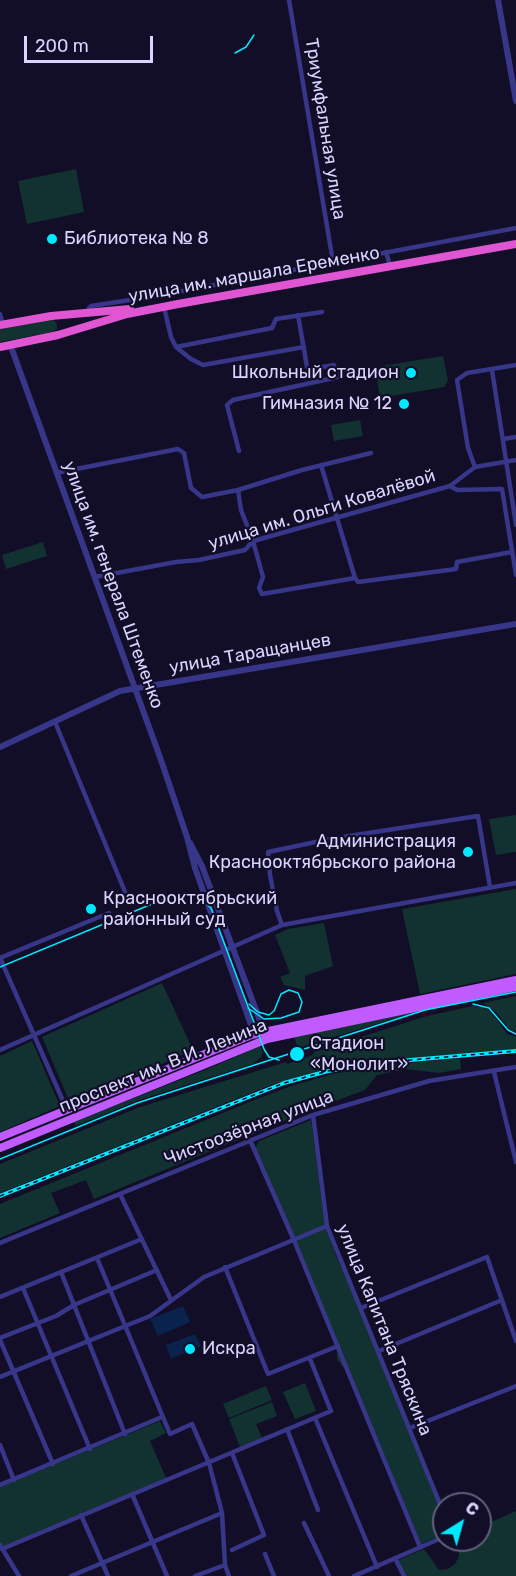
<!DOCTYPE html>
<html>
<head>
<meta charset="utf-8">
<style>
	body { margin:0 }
	#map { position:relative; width:516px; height:1576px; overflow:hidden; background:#120e28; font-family:Rubik,sans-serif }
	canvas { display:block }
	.north { position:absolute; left:432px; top:1492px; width:60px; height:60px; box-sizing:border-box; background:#120e28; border:2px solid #625e7e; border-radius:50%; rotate:37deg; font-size:16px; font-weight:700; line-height:24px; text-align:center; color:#d9d5ff }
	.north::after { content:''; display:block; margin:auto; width:21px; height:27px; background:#01e9ff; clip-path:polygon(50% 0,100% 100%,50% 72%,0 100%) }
	.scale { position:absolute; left:24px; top:36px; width:129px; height:27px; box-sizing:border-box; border:3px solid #d9d5ff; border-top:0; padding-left:8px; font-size:18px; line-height:21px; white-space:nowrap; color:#d9d5ff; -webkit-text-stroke:4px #120e28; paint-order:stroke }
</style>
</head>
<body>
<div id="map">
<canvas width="516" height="1576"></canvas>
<div class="north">С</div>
<div class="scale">200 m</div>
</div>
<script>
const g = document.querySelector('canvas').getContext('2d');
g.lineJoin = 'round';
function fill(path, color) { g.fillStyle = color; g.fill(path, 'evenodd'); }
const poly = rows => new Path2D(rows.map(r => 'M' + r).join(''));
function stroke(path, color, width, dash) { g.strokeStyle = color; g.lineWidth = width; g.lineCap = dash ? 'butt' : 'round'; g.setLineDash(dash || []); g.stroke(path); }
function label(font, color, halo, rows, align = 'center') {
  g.font = font + ' Rubik,sans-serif'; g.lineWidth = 4.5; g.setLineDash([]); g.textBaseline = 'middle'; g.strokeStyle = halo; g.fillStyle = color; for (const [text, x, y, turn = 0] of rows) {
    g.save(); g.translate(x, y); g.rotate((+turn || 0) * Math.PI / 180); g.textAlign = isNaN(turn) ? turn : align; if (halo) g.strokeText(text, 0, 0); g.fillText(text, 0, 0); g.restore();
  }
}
fill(poly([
	[76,169,84,212,27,224,18,181],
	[53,319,57,324,57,329,52,332,0,342,0,329],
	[443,356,448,380,444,387,380,398,375,367],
	[360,420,363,436,334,441,331,425],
	[43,542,47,556,6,569,2,555],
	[516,815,516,852,496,855,489,819],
	[516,889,516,974,420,994,402,909],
	[324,923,333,966,305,976,305,990,284,985,280,977,290,973,275,935,288,929],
	[162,983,193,1050,71,1105,42,1037],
	[516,996,516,1032,509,1029,496,1012,483,1003],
	[473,1006,485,1008,491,1012,507,1034,516,1037,516,1049,387,1060,322,1070,271,1085,0,1193,0,1164,140,1107,286,1062,287,1064,313,1055,314,1052,427,1016],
	[416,1012,298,1048,294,1037],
	[32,1041,60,1106,0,1132,0,1056],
	[260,1046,263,1052,261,1057,253,1064,139,1100,76,1126,74,1122,205,1070],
	[460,1058,461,1069,439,1073,406,1069,377,1075,365,1090,303,1113,94,1199,86,1180,51,1193,60,1213,0,1238,0,1204,257,1099,294,1085,337,1073,367,1067],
	[311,1120,325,1226,337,1258,361,1308,444,1517,442,1535,421,1544,353,1380,337,1359,337,1348,255,1149,259,1141],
	[305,1383,316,1411,295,1419,283,1392],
	[266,1386,272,1400,229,1418,223,1404],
	[272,1402,277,1416,256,1424,262,1438,240,1447,229,1419],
	[160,1421,166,1433,150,1441,167,1480,3,1549,0,1542,0,1487],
	[516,1511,516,1576,406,1576,398,1560,424,1549,439,1570,448,1569,455,1564,459,1556,458,1540,480,1540,480,1527]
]), '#113230');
fill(poly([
	[183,1306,190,1322,158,1336,150,1319],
	[195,1334,201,1346,171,1359,166,1345]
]), '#09234c');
stroke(poly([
	[289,0,333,262],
	[386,252,389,262],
	[164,307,171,337,176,347,272,328,276,319,322,312],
	[89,308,91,306,156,296,516,228],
	[0,314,3,325],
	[176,347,191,359,203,365,304,347],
	[492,370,516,525],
	[503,439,516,437],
	[239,451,227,405,233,400,338,377,334,365,311,369,307,367,298,315],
	[321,465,355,578,358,582,456,569,457,562,512,552],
	[475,467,468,448,457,380,467,373,516,365],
	[56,473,178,449,184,453,191,488,202,497,238,490,302,470,371,453],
	[450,486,457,490,502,489,516,575],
	[238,490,241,510,253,541,263,577,259,588,262,594,355,578],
	[95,577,176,562,199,560,245,550,253,541,450,486,475,467,516,460],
	[55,722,130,904],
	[282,925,277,911,270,875,268,852,330,839,478,816,490,887],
	[0,958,67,1110],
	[0,958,109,913],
	[0,1050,282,925,516,883],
	[494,1072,516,1162],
	[313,1115,327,1226,444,1514],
	[250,1140,293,1238,420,1547],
	[120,1194,171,1300],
	[0,1243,313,1115,429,1081,516,1067],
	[97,1258,170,1434,192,1424,209,1463,222,1513,225,1565,229,1576],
	[225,1267,268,1374,338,1346],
	[61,1272,125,1434],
	[23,1288,90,1449],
	[0,1297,142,1239],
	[361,1308,487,1257,516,1341],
	[0,1338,56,1316,74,1305,157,1270],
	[0,1340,53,1464],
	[379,1351,502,1300],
	[0,1377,150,1316,204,1277,327,1226],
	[315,1418,377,1567],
	[410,1428,516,1386],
	[287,1429,318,1510],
	[0,1445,14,1480],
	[232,1453,264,1535,232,1550],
	[0,1485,162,1417],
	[132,1494,167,1576],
	[81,1515,108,1576],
	[304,1523,329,1576],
	[0,1545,19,1576],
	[2,1549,331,1411,310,1359],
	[265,1554,274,1576],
	[395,1558,404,1576],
	[71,1576,222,1513],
	[195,1576,225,1565],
	[354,1576,444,1537]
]), '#383689', 4.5);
stroke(poly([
	[498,0,516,101],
	[10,344,161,760,187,837,195,868,255,1036],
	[0,747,120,691,516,624],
	[190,843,202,866,265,1034]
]), '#383689', 6);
stroke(poly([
	[0,1137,254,1034,516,980],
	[0,1148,267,1039,516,987]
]), '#c05cff', 8);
stroke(poly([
	[0,325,51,316,130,309],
	[0,347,58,335,127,314,178,304,516,244]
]), '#e056d2', 8);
stroke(poly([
	[235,53,246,47,254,35],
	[0,967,176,894,198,897,211,908,214,916,264,1049,269,1057,279,1060],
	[473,1004,489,1008,508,1030,516,1034],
	[248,1008,264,1019,281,1018,299,1012,302,1002,298,993,289,990,281,994,274,1011,269,1015,258,1012,249,1004],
	[0,1159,137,1103,425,1010,516,992]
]), '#01e9ff', 1.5);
const rail = poly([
	[0,1196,284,1083,328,1071,375,1063,516,1051]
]);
stroke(rail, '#01e9ff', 4);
stroke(rail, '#120e28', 1.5, [4.5]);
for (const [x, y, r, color] of [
	[52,239,6,"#01e9ff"],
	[411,373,6,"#01e9ff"],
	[404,404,6,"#01e9ff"],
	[468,852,6,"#01e9ff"],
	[91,909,6,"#01e9ff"],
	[297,1054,8,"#01e9ff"],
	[190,1349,6,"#01e9ff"]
]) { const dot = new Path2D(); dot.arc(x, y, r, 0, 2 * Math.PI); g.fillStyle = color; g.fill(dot); stroke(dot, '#120e28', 2); }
label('18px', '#d9d5ff', '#120e28', [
	["Триумфальная улица",325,129,81],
	["улица им. маршала Еременко",254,275,-10],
	["улица им. Ольги Ковалёвой",322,510,-17],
	["улица им. генерала Штеменко",113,585,70],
	["улица Таращанцев",250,654,-10],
	["проспект им. В.И. Ленина",163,1066,-22],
	["Чистоозёрная улица",249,1128,-21],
	["улица Капитана Тряскина",384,1330,68]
]);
label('18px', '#d9d5ff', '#120e28', [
	["Библиотека № 8",64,239],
	["Школьный стадион",399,373,"right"],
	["Гимназия № 12",392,404,"right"],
	["Администрация",456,842,"right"],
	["Краснооктябрьского района",456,863,"right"],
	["Краснооктябрьский",103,899],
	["районный суд",103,920],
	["Стадион",310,1044],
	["«Монолит»",310,1065],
	["Искра",202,1349]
], 'left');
</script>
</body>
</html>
